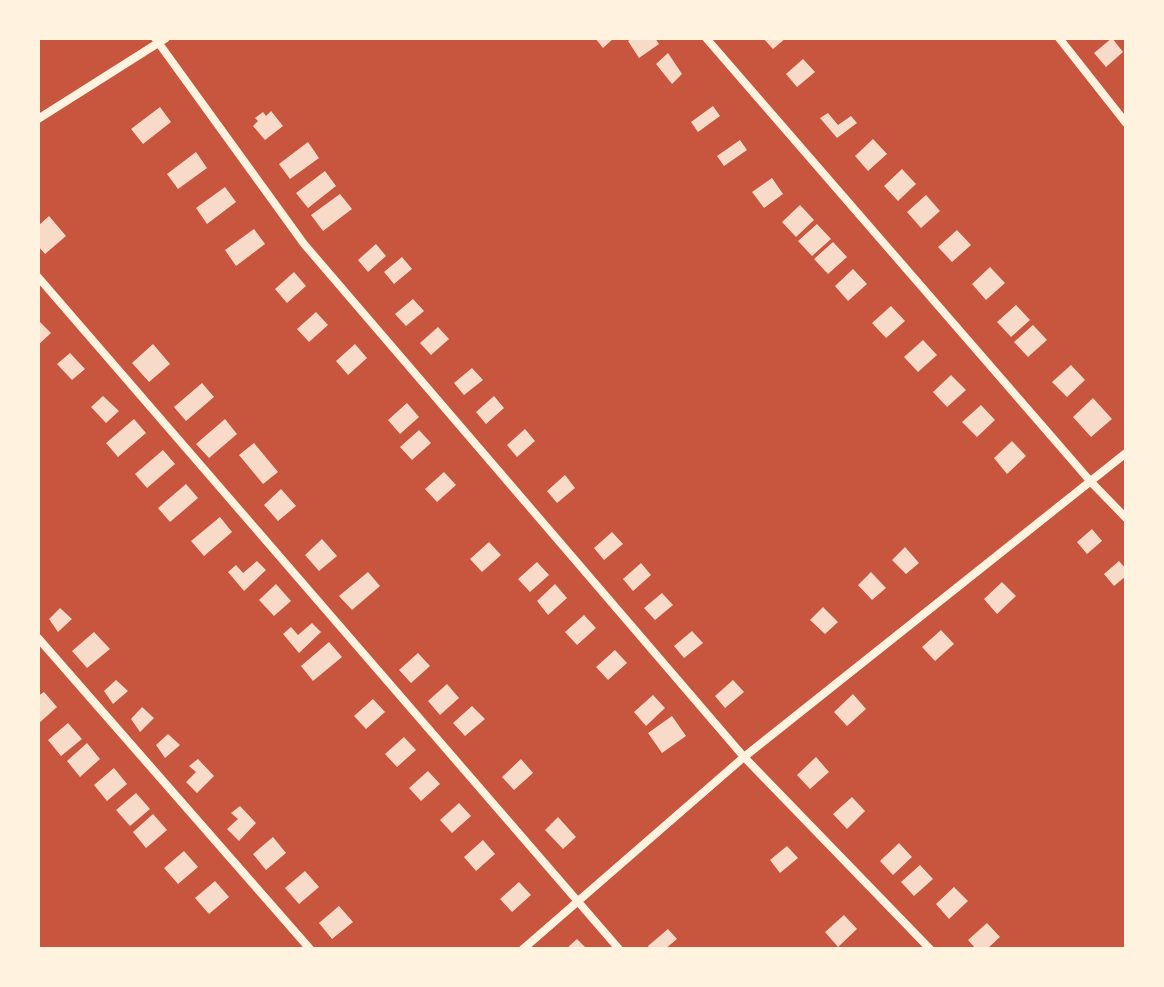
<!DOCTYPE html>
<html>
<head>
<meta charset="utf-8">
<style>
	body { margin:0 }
	#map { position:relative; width:1164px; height:987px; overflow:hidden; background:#c8553d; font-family:Manrope,sans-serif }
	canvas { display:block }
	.frame { position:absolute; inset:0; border:40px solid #fff3e0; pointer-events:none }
</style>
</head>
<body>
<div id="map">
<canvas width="1164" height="987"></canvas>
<div class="frame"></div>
</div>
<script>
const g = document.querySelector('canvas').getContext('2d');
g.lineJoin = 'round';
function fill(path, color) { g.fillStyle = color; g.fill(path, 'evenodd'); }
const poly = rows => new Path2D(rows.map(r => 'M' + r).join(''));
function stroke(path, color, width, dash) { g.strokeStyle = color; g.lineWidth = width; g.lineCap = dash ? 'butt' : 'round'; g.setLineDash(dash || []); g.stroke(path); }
fill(poly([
	[595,38,614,38,603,48],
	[632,38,655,38,659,44,639,58,628,41],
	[763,38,786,38,773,49],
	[1112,38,1123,52,1106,67,1094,53],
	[668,53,682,74,672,84,656,64],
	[803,59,815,72,797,87,786,74],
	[713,106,720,116,698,132,691,122],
	[160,107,171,122,143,144,131,129],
	[271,111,283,126,265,140,253,126,258,121,255,118,263,112,266,116],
	[828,113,838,125,851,116,857,123,837,138,820,118],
	[873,139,887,154,868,171,855,156],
	[740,140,747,150,724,166,717,156],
	[308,142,319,158,290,179,279,164],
	[196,152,207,168,178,189,167,174],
	[902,169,916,184,898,201,884,186],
	[325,171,336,186,308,208,296,193],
	[772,178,783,194,764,208,752,192],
	[225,187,236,202,207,224,196,208],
	[340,194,352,209,323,231,311,215],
	[926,195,940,211,921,228,907,212],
	[800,205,814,220,796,237,782,222],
	[49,216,66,236,45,254,38,246,38,226],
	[817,224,831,239,812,256,798,241],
	[254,229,265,244,236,266,225,250],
	[957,230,971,245,952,262,938,247],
	[833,242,847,257,828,274,814,259],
	[376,244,386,256,368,272,358,260],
	[402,257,412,269,394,284,384,272],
	[990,267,1005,283,986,300,972,284],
	[853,269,867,284,848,301,835,286],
	[294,272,306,286,287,303,275,289],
	[413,299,424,311,406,326,395,314],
	[1016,305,1030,320,1011,337,997,322],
	[891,306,905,321,886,338,872,323],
	[316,312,328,325,309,342,297,329],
	[38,320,51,333,38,345],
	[1033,325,1047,340,1028,357,1014,342],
	[438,327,449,339,431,355,420,343],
	[923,340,937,355,918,372,904,357],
	[153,344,170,364,149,382,132,363],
	[355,344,367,358,348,375,336,361],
	[70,353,85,369,72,380,57,364],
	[1071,365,1085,380,1067,397,1052,382],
	[472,368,483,380,464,395,454,383],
	[951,375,966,390,947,407,933,392],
	[202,383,214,397,186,421,174,407],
	[103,396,119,411,106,423,91,407],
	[494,396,504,408,486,424,476,412],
	[1093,398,1112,419,1091,437,1073,417],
	[407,403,419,417,400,434,388,420],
	[981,405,995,420,977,437,962,422],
	[134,419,146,433,118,457,106,443],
	[225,419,237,434,209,458,196,444],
	[525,429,535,441,517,457,507,445],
	[419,430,431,443,412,460,400,447],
	[1012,441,1026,456,1007,474,994,458],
	[254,443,278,472,263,484,239,455],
	[163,450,175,464,147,488,135,474],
	[444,472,456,485,437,502,425,489],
	[565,475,575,488,557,503,547,491],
	[186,484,198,498,170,522,158,508],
	[281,489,296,506,278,521,264,505],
	[220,517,232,532,204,556,191,541],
	[1092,529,1102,541,1087,554,1077,542],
	[612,532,623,544,604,560,594,548],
	[322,539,337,556,319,571,305,555],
	[489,542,501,555,482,572,470,559],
	[905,547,919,563,906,574,892,560],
	[257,561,266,570,244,591,228,572,236,565,243,573],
	[1119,561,1126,569,1126,576,1114,586,1104,574],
	[537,562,549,575,530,592,518,579],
	[641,563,651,575,633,591,623,579],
	[368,572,380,586,352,610,339,596],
	[871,572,886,588,872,600,858,585],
	[1002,582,1016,596,997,614,984,599],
	[276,584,291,601,274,616,259,600],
	[555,584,567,598,548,615,537,601],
	[662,593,673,605,655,620,644,608],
	[823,607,838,622,825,634,810,620],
	[60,608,72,619,58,632,49,619],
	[584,615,596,628,577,645,565,632],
	[312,623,321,632,299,653,283,634,291,627,298,635],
	[941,630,954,644,935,661,922,647],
	[692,631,703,643,684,658,674,646],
	[94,632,110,649,87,668,72,651],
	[329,642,342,657,313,681,301,666],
	[615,650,627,663,608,680,596,667],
	[418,653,430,666,411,683,399,670],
	[116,680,128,691,113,704,104,691],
	[733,680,744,692,725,708,715,696],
	[447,684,459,698,440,715,428,701],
	[44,692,57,707,38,724,38,696],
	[853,694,866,709,847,726,834,712],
	[653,695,665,708,646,726,634,712],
	[373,699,385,712,366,729,354,716],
	[472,706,485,719,465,736,453,723],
	[142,707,154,718,140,732,131,719],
	[672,716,686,736,662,753,648,733],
	[68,723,82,739,61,756,48,740],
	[168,734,180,745,165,758,156,745],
	[404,737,416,750,397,767,385,754],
	[87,743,100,759,80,777,67,761],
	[816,757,829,772,810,789,797,775],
	[198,759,214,776,197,793,186,782,196,772,189,766],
	[521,759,533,773,514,790,502,777],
	[114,768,127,784,107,801,94,785],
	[428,771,440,784,421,801,409,788],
	[136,793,150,809,130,826,116,810],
	[852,797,865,811,847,829,833,814],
	[459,803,471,816,452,833,440,820],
	[240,806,256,823,239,841,227,829,238,819,231,813],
	[153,814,167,830,146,848,133,832],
	[558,817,576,837,563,849,545,830],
	[273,837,286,853,266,870,253,854],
	[483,840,495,854,476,871,464,857],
	[899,843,912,857,893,875,880,861],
	[787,846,798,858,780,873,770,860],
	[184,851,198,867,178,884,164,868],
	[920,865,933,879,914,896,901,882],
	[305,871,319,887,299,904,285,888],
	[215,881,229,897,209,914,195,898],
	[519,882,531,895,512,912,500,899],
	[954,887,968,901,949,919,936,904],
	[339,906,353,922,332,939,319,923],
	[844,915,857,929,838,947,825,932],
	[987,923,1000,937,987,949,976,949,968,940],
	[668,929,677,939,665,949,650,949,648,946],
	[577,939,587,949,566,949]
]), '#f7dbc8');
stroke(poly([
	[155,38,304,244,744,757,930,949],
	[706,38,1091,482,1126,518],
	[1059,38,1126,123],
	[38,119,166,38],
	[38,277,619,949],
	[38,638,310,949],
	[523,949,744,757,1126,453]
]), '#fff3e0', 8);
</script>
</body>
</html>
